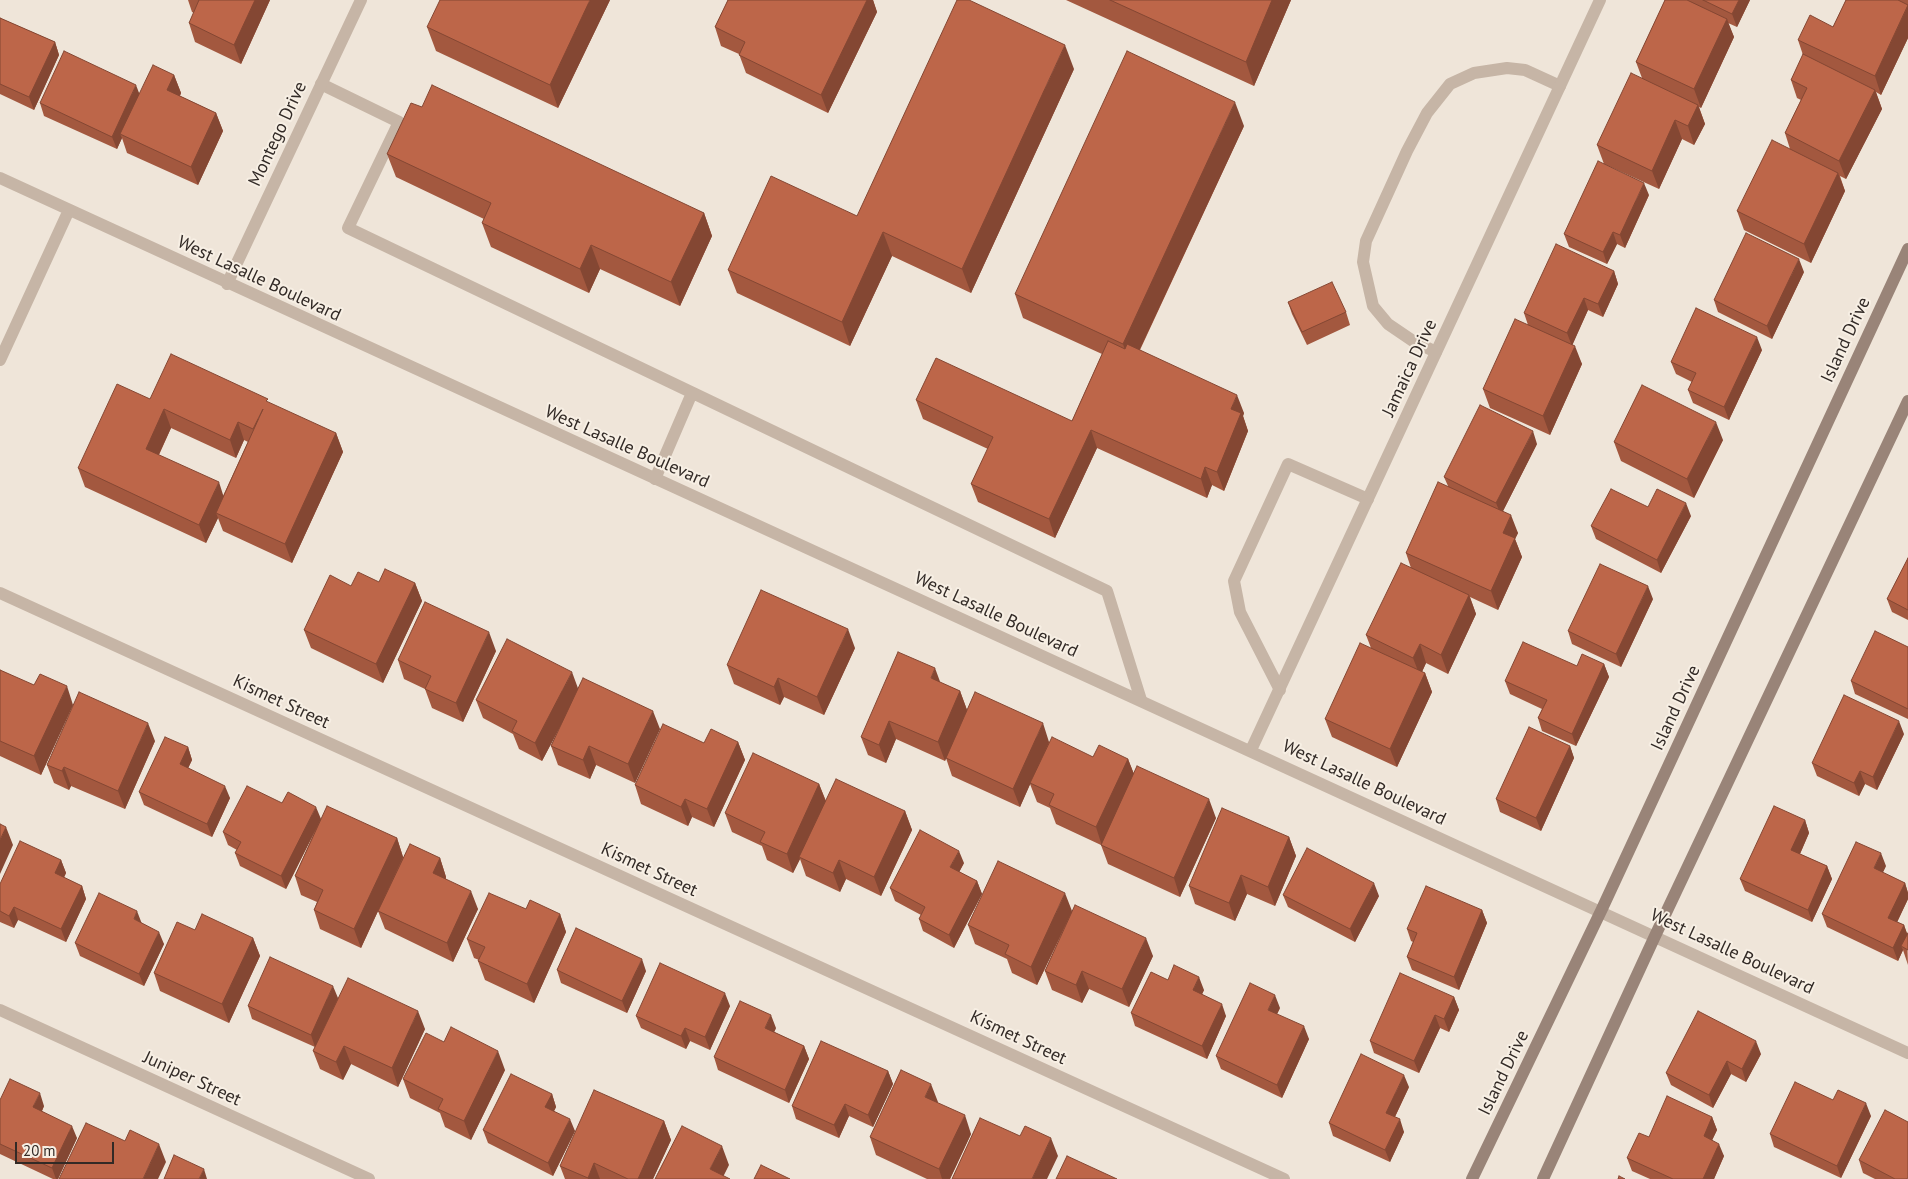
<!DOCTYPE html>
<html>
<head>
<meta charset="utf-8">
<style>
	body { margin:0 }
	#map { position:relative; width:1908px; height:1179px; overflow:hidden; background:#efe5d9; font-family:"PT Sans",sans-serif }
	canvas { display:block }
	.scale { position:absolute; left:15px; top:1142px; width:99px; height:22px; box-sizing:border-box; border:2px solid #322a26; border-top:0; padding-left:6px; font-size:15px; line-height:18px; white-space:nowrap; color:#322a26; -webkit-text-stroke:4px #f7efe4; paint-order:stroke }
</style>
</head>
<body>
<div id="map">
<canvas width="1908" height="1179"></canvas>
<div class="scale">20 m</div>
</div>
<script>
const g = document.querySelector('canvas').getContext('2d');
g.lineJoin = 'round';
const poly = rows => new Path2D(rows.map(r => 'M' + r).join(''));
function stroke(path, color, width, dash) { g.strokeStyle = color; g.lineWidth = width; g.lineCap = dash ? 'butt' : 'round'; g.setLineDash(dash || []); g.stroke(path); }
function fill(path, color) { g.fillStyle = color; g.fill(path, 'evenodd'); }
function label(font, color, halo, rows, align = 'center') {
  g.font = font + ' "PT Sans",sans-serif'; g.lineWidth = 4; g.setLineDash([]); g.textBaseline = 'middle'; g.strokeStyle = halo; g.fillStyle = color; for (const [text, x, y, turn = 0] of rows) {
    g.save(); g.translate(x, y); g.rotate((+turn || 0) * Math.PI / 180); g.textAlign = isNaN(turn) ? turn : align; if (halo) g.strokeText(text, 0, 0); g.fillText(text, 0, 0); g.restore();
  }
}
stroke(poly([
	[321,84,399,122,348,228,1107,591,1141,700],
	[1436,352,1413,341,1388,324,1373,306,1363,262,1366,241,1407,151,1427,113,1450,84,1474,73,1507,68,1525,70,1560,86],
	[655,479,692,393],
	[1280,690,1240,612,1234,581,1288,464,1368,499]
]), '#c6b5a6', 12);
stroke(poly([
	[0,178,1908,1053],
	[227,284,361,0],
	[0,360,69,210],
	[0,593,1284,1179],
	[1251,750,1600,0],
	[0,1010,369,1179]
]), '#c6b5a6', 12);
stroke(poly([
	[1472,1179,1601,911,1908,249],
	[1543,1179,1655,936,1908,401]
]), '#998478', 12);
fill(poly([
	[188,0,270,0,241,64,195,42,189,23,194,13,192,12],
	[610,0,558,108,436,51,427,27],
	[728,0,873,0,877,12,828,113,746,73,739,54,721,46,715,27],
	[1066,0,1291,0,1254,86],
	[1665,0,1750,0,1737,27,1728,23,1734,37,1701,108,1699,107,1705,124,1694,145,1682,139,1659,189,1604,164,1597,145,1642,78,1636,62],
	[1846,0,1908,0,1908,38,1881,95,1876,92,1882,109,1846,179,1840,176,1845,191,1811,263,1744,230,1737,211,1790,149,1785,133,1801,100,1797,98,1791,80,1803,55,1798,40,1833,27],
	[0,18,55,42,59,55,34,110,0,94],
	[1074,69,971,293,892,256,850,346,737,293,728,270,857,216],
	[174,75,181,93,180,96,216,113,223,131,198,185,127,153,122,138,117,149,44,116,40,103,139,94],
	[422,107,704,213,712,236,680,306,600,269,589,293,491,247,482,223,484,219,396,177,387,154],
	[1244,126,1140,350,1244,413,1243,416,1248,431,1224,491,1212,485,1207,498,1097,448,1055,538,978,502,971,484,988,449,923,419,916,400,1072,421,1102,354,1023,318,1015,294],
	[1649,195,1625,248,1617,244,1607,264,1569,247,1564,234],
	[1614,271,1618,284,1603,317,1588,310,1572,345,1582,364,1550,435,1490,408,1483,389,1528,325,1524,313],
	[1804,272,1772,339,1718,312,1714,300],
	[1288,302,1346,312,1350,325,1307,345,1292,314],
	[1762,350,1729,420,1693,403,1688,390,1692,382,1676,374,1671,362],
	[150,399,336,433,343,452,292,563,223,531,218,518,206,543,85,487,78,468],
	[171,428,236,458,244,440,248,442,223,496,159,455],
	[1723,440,1694,498,1621,461,1614,442],
	[1537,444,1503,511,1518,533,1515,539,1522,557,1498,610,1470,597,1476,614,1448,674,1426,663,1422,672,1425,673,1432,692,1397,767,1332,737,1325,719,1371,648,1366,635,1411,568,1406,553,1448,486,1444,477],
	[1691,516,1661,573,1596,539,1591,526],
	[1908,558,1908,620,1892,612,1887,599],
	[379,582,415,583,422,601,383,683,311,648,304,630,351,586],
	[1653,599,1621,667,1572,644,1568,631],
	[1908,647,1908,719,1855,694,1851,681],
	[855,648,824,715,784,697,780,705,734,684,727,665],
	[496,651,463,722,432,708,425,689,404,679,398,660],
	[1604,664,1609,677,1576,746,1542,731,1538,718,1542,709,1510,694,1505,681],
	[0,670,73,705,41,775,0,756],
	[941,683,960,691,967,710,1049,742,1093,757,1128,759,1134,774,1216,818,1180,897,1108,864,1101,845,1056,824,1050,808,1037,802,1030,784,1020,807,952,776,946,758,945,761,896,739,886,763,868,755,861,737],
	[578,689,660,729,635,783,596,765,590,779,558,765,551,746,562,723,542,761,519,749,513,734,483,718,476,700],
	[1904,734,1877,790,1865,784,1859,796,1817,776,1812,763],
	[155,741,125,809,71,786,69,790,54,783,47,765],
	[738,742,745,760,714,827,692,817,688,826,641,804,635,785],
	[1570,746,1574,758,1541,831,1500,812,1496,799],
	[188,747,192,760,188,768,230,798,212,837,144,805,139,792],
	[819,784,826,801,905,811,912,830,881,896,846,879,840,892,806,876,800,859,793,873,767,860,762,846,732,832,725,813],
	[282,803,321,819,397,838,403,857,440,858,446,877,446,879,478,909,453,962,385,929,378,911,361,948,320,929,314,910,317,902,301,895,295,876,315,831,286,889,240,866,235,853,237,850,228,845,223,832],
	[1805,820,1809,833,1800,854,1827,866,1832,879,1812,922,1745,891,1740,879],
	[1289,837,1296,856,1275,906,1247,894,1235,921,1195,904,1189,886],
	[61,860,66,873,64,878,82,886,86,899,66,942,18,920,14,928,0,922,0,884],
	[964,863,959,872,977,881,982,894,954,948,923,931,919,919,921,915,895,901,890,888],
	[1886,866,1882,873,1905,883,1908,893,1908,899,1897,922,1904,925,1907,934,1908,965,1903,950,1898,961,1827,927,1822,914],
	[1283,895,1379,896,1355,942,1288,907],
	[526,909,560,914,566,932,534,1003,485,980,478,961,479,960,474,958,467,939],
	[1482,910,1487,923,1459,990,1412,970,1407,957,1413,942,1411,941,1407,929],
	[1072,911,1153,956,1129,1007,1089,989,1082,1003,1052,990,1045,971,1067,923,1037,985,1012,973,1007,959,975,944,968,925],
	[142,923,164,944,144,986,80,956,75,943],
	[253,938,260,956,229,1023,160,991,154,973],
	[557,970,646,971,627,1013,561,983],
	[1168,980,1204,990,1202,994,1226,1016,1207,1059,1135,1026,1131,1013],
	[1454,997,1459,1010,1449,1032,1440,1028,1419,1073,1374,1053,1370,1041],
	[338,998,425,1029,398,1087,351,1064,343,1080,320,1069,313,1051,315,1047,252,1019,248,1006],
	[730,1006,710,1050,690,1041,686,1049,641,1028,636,1016],
	[1280,1008,1277,1014,1309,1039,1282,1098,1221,1069,1216,1056],
	[776,1028,774,1032,804,1046,809,1059,789,1103,718,1070,714,1057],
	[1761,1054,1746,1082,1731,1074,1713,1108,1671,1085,1666,1073],
	[505,1070,471,1140,445,1127,440,1113,410,1098,403,1079],
	[888,1071,893,1084,873,1127,849,1116,839,1138,796,1119,792,1106],
	[1409,1087,1395,1117,1404,1132,1390,1162,1333,1136,1329,1123],
	[552,1094,556,1107,554,1111,575,1131,553,1176,488,1143,483,1130],
	[0,1100,44,1106,42,1111,77,1138,58,1179,53,1179,0,1154],
	[1833,1100,1871,1116,1841,1178,1774,1147,1770,1134],
	[938,1102,938,1103,971,1134,950,1179,927,1179,876,1155,870,1137],
	[1712,1117,1717,1130,1712,1140,1724,1156,1714,1179,1650,1179,1632,1171,1627,1158,1649,1137],
	[664,1121,671,1140,653,1179,565,1179,560,1166],
	[1859,1160,1908,1179,1875,1179,1863,1173]
]), '#a3583f');
fill(poly([
	[255,0,270,0,241,64,234,45],
	[590,0,610,0,558,108,550,85],
	[867,0,873,0,877,12,828,113,821,95],
	[1272,0,1291,0,1254,86,1246,62],
	[1739,0,1750,0,1737,27,1732,14],
	[1908,6,1908,38,1881,95,1875,76],
	[1727,19,1734,37,1701,108,1694,89],
	[55,42,59,55,34,110,29,97],
	[1065,45,1074,69,971,293,962,269],
	[174,75,181,93,174,109,167,90],
	[136,85,141,98,120,134,122,138,117,149,112,137],
	[1875,90,1882,109,1846,179,1839,161],
	[1235,102,1244,126,1131,368,1123,344],
	[1698,105,1705,124,1694,145,1688,126],
	[216,113,223,131,198,185,191,167],
	[1675,120,1682,139,1659,189,1652,171],
	[1838,173,1845,191,1811,263,1804,244],
	[1644,183,1649,195,1625,248,1620,235],
	[704,213,712,236,680,306,671,282],
	[883,232,892,256,850,346,842,322],
	[1613,232,1617,244,1607,264,1603,252],
	[591,245,600,269,589,293,580,269],
	[1799,259,1804,272,1772,339,1767,326],
	[1614,271,1618,284,1603,317,1598,304],
	[1584,298,1588,310,1572,346,1567,333],
	[1757,337,1762,350,1729,420,1724,407],
	[1575,346,1582,364,1550,435,1543,416],
	[1237,395,1244,413,1243,416,1248,431,1224,491,1217,472,1231,409],
	[164,409,171,428,153,467,146,449],
	[238,422,244,440,236,458,230,440],
	[1716,422,1723,440,1694,498,1687,479],
	[1091,430,1097,448,1055,538,1049,519],
	[1533,431,1537,444,1501,515,1496,503],
	[336,433,343,452,292,563,285,544],
	[1205,467,1212,485,1207,498,1201,479],
	[219,482,225,501,216,513,218,518,206,543,199,525],
	[1686,503,1691,516,1661,573,1657,560],
	[1511,515,1518,533,1515,539,1522,557,1498,610,1491,591,1503,533],
	[415,583,422,601,383,683,376,664],
	[1648,586,1653,599,1621,667,1616,654],
	[1469,595,1476,614,1448,674,1441,655],
	[848,629,855,648,824,715,817,697],
	[489,632,496,651,463,722,456,703],
	[1420,644,1426,663,1420,676,1413,658],
	[1604,664,1609,677,1576,746,1572,734],
	[935,668,942,687,931,678],
	[572,672,579,691,542,761,535,743],
	[1425,673,1432,692,1397,767,1390,749],
	[778,678,784,697,780,705,774,687],
	[67,686,73,705,41,775,34,756],
	[960,691,967,710,945,761,938,742],
	[653,711,660,729,635,783,628,764],
	[889,721,896,739,886,763,879,745],
	[1899,721,1904,734,1877,790,1873,777],
	[148,723,155,741,125,809,118,791],
	[1043,723,1049,742,1020,807,1013,789],
	[738,742,745,760,714,827,707,809],
	[589,746,596,765,590,779,583,760],
	[1570,746,1574,758,1541,831,1536,818],
	[188,747,192,760,184,777,180,764],
	[1128,759,1135,777,1102,846,1096,827],
	[64,767,71,786,69,790,62,771],
	[1860,771,1865,784,1859,796,1854,783],
	[819,784,826,802,799,857,800,859,793,873,787,854],
	[225,786,230,798,212,837,207,824],
	[685,799,692,817,688,826,681,807],
	[1209,799,1216,818,1180,897,1174,878],
	[316,807,321,819,286,889,281,876],
	[905,811,912,830,881,896,874,877],
	[1805,820,1809,833,1796,863,1791,850],
	[6,827,13,845,0,874,0,840],
	[1289,837,1296,856,1275,906,1268,887],
	[397,838,403,857,361,948,354,929],
	[959,851,964,863,955,880,950,867],
	[1881,853,1886,866,1879,881,1874,868],
	[440,858,446,877,440,891,433,873],
	[61,860,66,873,59,886,55,873],
	[839,860,846,879,840,892,833,873],
	[1827,866,1832,879,1812,922,1808,910],
	[1241,875,1247,894,1235,921,1229,903],
	[977,881,982,894,954,948,949,935],
	[1374,883,1379,896,1355,942,1350,929],
	[1905,883,1908,893,1908,899,1893,931,1888,918],
	[82,886,86,899,66,942,61,929],
	[471,891,478,909,453,962,447,943],
	[1065,893,1072,911,1037,985,1031,967],
	[14,907,18,920,14,928,9,916],
	[1482,910,1487,923,1459,990,1454,977],
	[137,911,142,924,134,919],
	[560,914,566,932,534,1003,527,984],
	[1904,925,1908,936,1901,946,1903,950,1898,961,1893,948],
	[159,932,164,944,144,986,139,974],
	[253,938,260,956,229,1023,222,1004],
	[1146,938,1153,956,1129,1007,1122,989],
	[642,959,646,971,627,1013,622,1001],
	[1082,971,1089,989,1082,1003,1076,985],
	[1199,977,1204,990,1198,1003,1193,990],
	[333,986,338,998,315,1047,311,1035],
	[725,993,730,1006,710,1050,705,1037],
	[1275,995,1280,1008,1273,1022,1268,1010],
	[1454,997,1459,1010,1449,1032,1444,1019],
	[1222,1004,1226,1016,1207,1059,1202,1046],
	[418,1011,425,1029,398,1087,392,1068],
	[771,1015,776,1028,770,1041,765,1028],
	[1435,1015,1440,1028,1419,1073,1414,1061],
	[1304,1026,1309,1039,1282,1098,1277,1085],
	[685,1028,690,1041,686,1049,681,1036],
	[1756,1041,1761,1054,1746,1082,1742,1069],
	[344,1046,351,1064,343,1080,336,1062],
	[804,1046,809,1059,789,1103,785,1090],
	[498,1051,505,1070,471,1140,464,1121],
	[1727,1061,1731,1074,1713,1108,1709,1095],
	[888,1071,893,1084,873,1127,868,1115],
	[1404,1075,1409,1087,1391,1125,1386,1113],
	[931,1084,938,1102,931,1116,925,1097],
	[40,1093,44,1106,38,1120,33,1107],
	[552,1094,556,1107,550,1119,545,1107],
	[1866,1103,1871,1116,1841,1178,1837,1166],
	[845,1104,849,1116,839,1138,834,1125],
	[965,1115,971,1134,950,1179,942,1179,939,1169],
	[1712,1117,1717,1130,1708,1149,1704,1136],
	[570,1119,575,1131,553,1176,548,1163],
	[1400,1119,1404,1132,1390,1162,1385,1150],
	[664,1121,671,1140,653,1179,638,1179],
	[72,1126,77,1138,58,1179,56,1179,52,1168],
	[1051,1138,1058,1156,1047,1179,1032,1179],
	[159,1144,166,1162,158,1179,143,1179],
	[1719,1144,1724,1156,1714,1179,1703,1179],
	[722,1146,729,1165,722,1179,710,1169],
	[594,1163,600,1179,588,1179,588,1178],
	[204,1169,207,1179,199,1179]
]), '#844733');
const building = poly([
	[199,0,255,0,234,45,189,23,199,0],
	[440,0,590,0,550,85,427,27,440,0],
	[728,0,867,0,821,95,739,55,745,42,715,27,728,0],
	[957,0,969,0,1065,45,962,269,883,232,842,322,728,270,771,176,857,216,957,0],
	[1110,0,1272,0,1246,62,1110,0],
	[1665,0,1687,0,1727,19,1694,89,1636,62,1665,0],
	[1703,0,1739,0,1732,14,1703,0],
	[1846,0,1898,0,1908,5,1875,76,1798,40,1810,15,1833,27,1846,0],
	[0,18,55,42,29,97,0,84,0,18],
	[64,51,136,85,112,137,40,103,64,51],
	[1127,51,1235,102,1123,344,1015,294,1127,51],
	[1803,54,1875,90,1839,161,1785,133,1807,88,1791,80,1803,54],
	[153,65,174,75,167,90,216,113,191,167,120,134,153,65],
	[1631,73,1698,105,1688,126,1675,120,1652,171,1597,145,1631,73],
	[432,85,704,213,671,282,591,245,580,269,482,223,491,203,387,154,411,103,422,107,432,85],
	[1772,140,1838,173,1804,244,1737,211,1772,140],
	[1598,161,1644,183,1620,235,1613,232,1603,252,1564,234,1598,161],
	[1746,233,1799,259,1767,326,1714,300,1746,233],
	[1556,244,1614,271,1598,304,1584,298,1567,333,1524,313,1556,244],
	[1332,282,1346,312,1302,332,1288,302,1332,282],
	[1696,308,1757,337,1724,407,1688,390,1696,373,1671,362,1696,308],
	[1515,319,1575,346,1543,416,1483,389,1515,319],
	[1108,341,1125,349,1127,344,1237,395,1231,409,1241,413,1217,472,1205,467,1201,479,1091,430,1049,519,971,484,993,437,916,400,936,358,1072,421,1108,341],
	[171,354,268,399,266,401,336,433,285,544,216,513,263,409,253,429,238,422,230,440,164,409,146,449,219,482,199,525,78,468,117,384,150,399,171,354],
	[1642,385,1716,422,1687,479,1614,442,1642,385],
	[1480,405,1533,431,1496,503,1444,477,1480,405],
	[1438,482,1511,515,1503,533,1515,538,1491,591,1406,553,1438,482],
	[1611,489,1648,507,1657,489,1686,503,1657,560,1591,526,1611,489],
	[1908,558,1908,610,1887,599,1908,558],
	[1401,563,1469,595,1441,655,1420,644,1413,658,1366,635,1401,563],
	[1600,564,1648,586,1616,654,1568,631,1600,564],
	[385,569,415,583,376,664,304,630,330,575,351,586,358,572,379,582,385,569],
	[761,590,848,629,817,697,778,678,774,687,727,665,761,590],
	[425,602,489,632,456,703,425,689,431,676,398,660,425,602],
	[1875,631,1908,647,1908,709,1851,681,1875,631],
	[507,639,572,672,535,743,512,731,517,721,476,700,507,639],
	[1523,642,1577,666,1582,654,1604,664,1572,734,1538,718,1547,700,1505,681,1523,642],
	[1360,643,1425,673,1390,749,1325,719,1360,643],
	[898,652,935,668,931,678,960,691,938,742,889,721,879,745,861,737,898,652],
	[0,670,34,685,40,674,67,686,34,756,0,741,0,670],
	[583,678,653,711,628,764,589,746,583,760,551,746,583,678],
	[79,692,148,723,118,791,64,767,62,771,47,765,79,692],
	[975,692,1043,723,1013,789,946,758,975,692],
	[1844,695,1899,721,1873,777,1860,771,1854,783,1812,763,1844,695],
	[663,724,704,743,711,729,738,742,707,809,685,799,681,807,635,785,663,724],
	[1529,727,1570,746,1536,818,1496,799,1529,727],
	[165,737,188,747,180,764,225,786,207,824,139,792,165,737],
	[1052,737,1093,757,1099,745,1128,759,1096,827,1049,805,1054,794,1030,783,1052,737],
	[753,753,819,784,787,854,760,842,765,832,725,813,753,753],
	[1137,766,1209,799,1174,878,1101,845,1137,766],
	[836,779,905,811,874,877,839,860,833,873,799,857,836,779],
	[247,786,282,803,288,792,316,807,281,876,235,853,241,842,223,832,247,786],
	[327,806,397,838,354,929,314,910,323,890,295,876,327,806],
	[1774,806,1805,820,1791,850,1827,866,1808,910,1740,879,1774,806],
	[1222,808,1289,837,1268,887,1241,875,1229,903,1189,886,1222,808],
	[0,824,6,827,0,840,0,824],
	[920,830,959,851,950,867,977,881,949,935,919,919,925,907,890,888,920,830],
	[20,841,61,860,55,873,82,886,61,929,14,907,9,916,0,911,0,884,20,841],
	[1856,842,1881,853,1874,868,1905,883,1888,918,1904,925,1893,948,1822,914,1856,842],
	[410,844,440,858,433,873,471,891,447,943,378,911,410,844],
	[1307,848,1374,883,1350,929,1283,895,1307,848],
	[998,861,1065,893,1031,967,1005,954,1009,945,968,925,998,861],
	[1426,886,1482,910,1454,977,1407,957,1417,933,1407,929,1426,886],
	[99,893,137,911,134,919,159,932,139,974,75,943,99,893],
	[489,893,526,909,530,900,560,914,527,984,478,961,485,947,467,939,489,893],
	[1075,905,1146,938,1122,989,1082,971,1076,985,1045,971,1075,905],
	[202,914,253,938,222,1004,154,973,177,922,195,930,202,914],
	[576,928,642,959,622,1001,557,970,576,928],
	[1908,933,1908,950,1901,946,1908,933],
	[270,957,333,986,311,1035,248,1006,270,957],
	[660,963,725,993,705,1037,685,1028,681,1036,636,1016,660,963],
	[1174,965,1199,977,1193,990,1222,1004,1202,1046,1131,1013,1151,972,1168,980,1174,965],
	[1400,973,1454,997,1444,1019,1435,1015,1414,1061,1370,1041,1400,973],
	[348,978,418,1011,392,1068,344,1046,336,1062,313,1051,348,978],
	[1250,983,1275,995,1268,1010,1304,1026,1277,1085,1216,1056,1250,983],
	[740,1001,771,1015,765,1028,804,1046,785,1090,714,1057,740,1001],
	[1698,1011,1756,1041,1742,1069,1727,1061,1709,1095,1666,1073,1698,1011],
	[451,1027,498,1051,464,1121,438,1109,443,1099,403,1079,426,1033,444,1042,451,1027],
	[821,1041,888,1071,868,1115,845,1104,834,1125,792,1106,821,1041],
	[1361,1054,1404,1075,1386,1113,1400,1119,1385,1150,1329,1123,1361,1054],
	[901,1070,931,1084,925,1097,965,1115,939,1169,870,1137,901,1070],
	[511,1074,552,1094,545,1107,570,1119,548,1163,483,1130,511,1074],
	[10,1079,40,1093,33,1107,72,1126,52,1168,0,1144,0,1100,10,1079],
	[1795,1082,1833,1100,1838,1090,1866,1103,1837,1166,1770,1134,1795,1082],
	[594,1090,664,1121,638,1179,628,1179,594,1163,588,1178,560,1166,594,1090],
	[1667,1096,1712,1117,1704,1136,1719,1144,1703,1179,1673,1179,1627,1158,1639,1133,1649,1137,1667,1096],
	[1885,1110,1908,1122,1908,1177,1907,1179,1895,1179,1859,1160,1885,1110],
	[980,1118,1020,1136,1025,1126,1051,1138,1032,1179,952,1179,980,1118],
	[86,1123,125,1141,130,1130,159,1144,143,1179,59,1179,86,1123],
	[682,1126,722,1146,710,1169,730,1179,655,1179,682,1126],
	[174,1155,204,1169,199,1179,164,1179,174,1155],
	[1067,1156,1117,1179,1056,1179,1067,1156],
	[761,1165,790,1179,754,1179,761,1165],
	[1619,1176,1625,1179,1618,1179,1619,1176]
]);
fill(building, '#bd6649');
stroke(building, '#844733', 1);
label('18px', '#322a26', '#f7efe4', [
	["Montego Drive",278,134,-65],
	["West Lasalle Boulevard",259,279,25],
	["Island Drive",1846,340,-65],
	["Jamaica Drive",1410,368,-65],
	["West Lasalle Boulevard",627,447,24],
	["West Lasalle Boulevard",996,615,25],
	["Kismet Street",281,702,25],
	["Island Drive",1676,708,-65],
	["West Lasalle Boulevard",1364,783,25],
	["Kismet Street",649,870,25],
	["West Lasalle Boulevard",1732,952,25],
	["Kismet Street",1018,1038,25],
	["Island Drive",1504,1073,-64],
	["Juniper Street",192,1079,25]
]);
</script>
</body>
</html>
